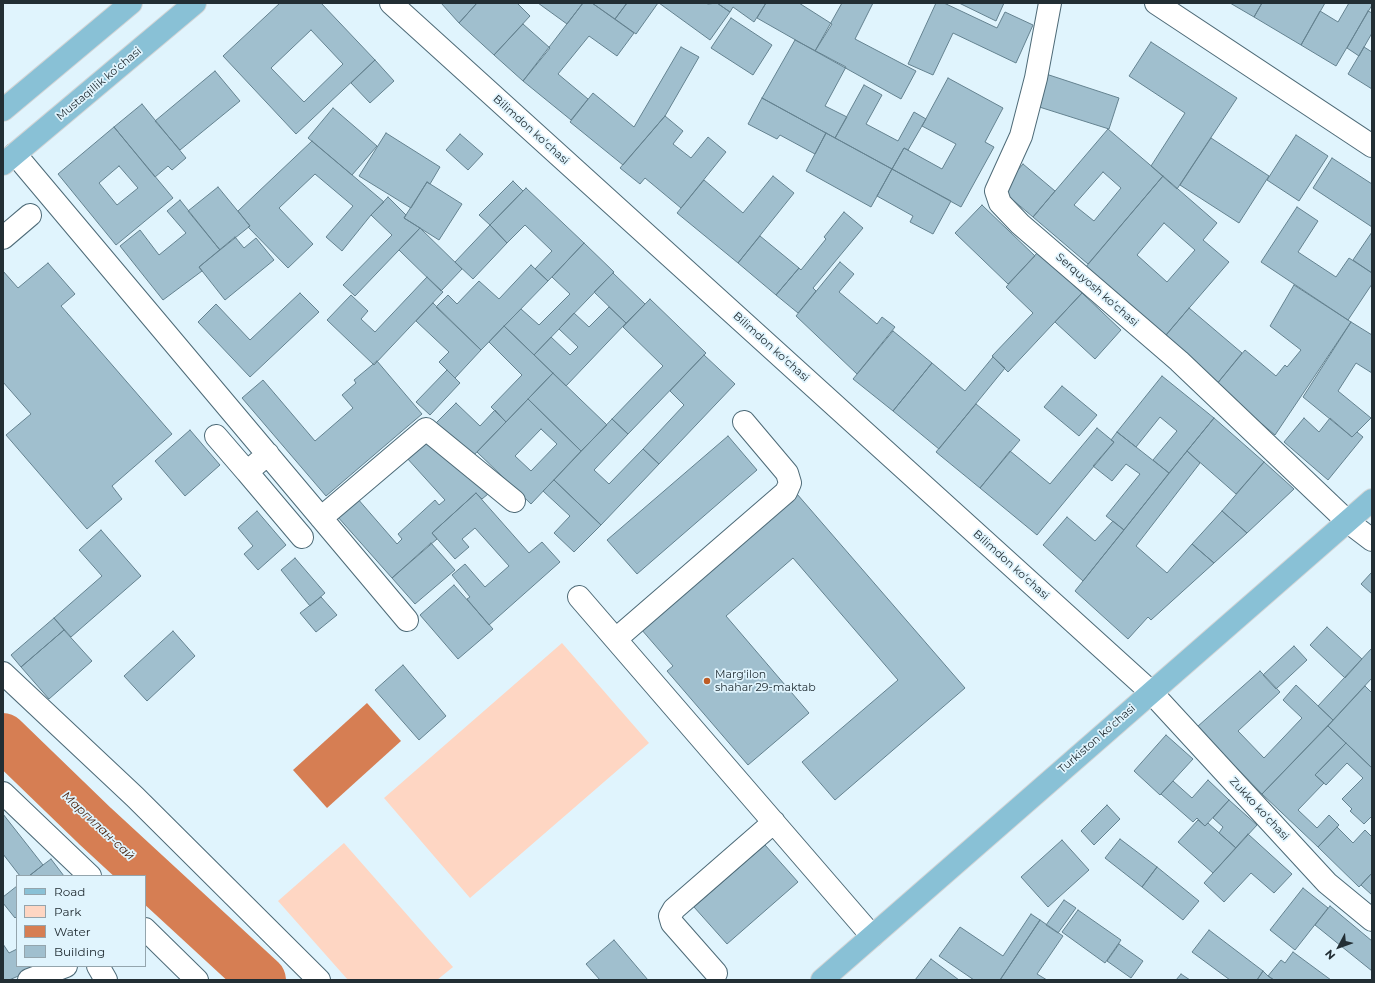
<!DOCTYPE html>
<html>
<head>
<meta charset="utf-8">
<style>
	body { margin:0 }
	#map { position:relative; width:1375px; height:983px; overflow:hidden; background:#e0f4fd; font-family:Montserrat,sans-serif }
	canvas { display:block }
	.frame { position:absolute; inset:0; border:4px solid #222e34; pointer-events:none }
	.legend { position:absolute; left:16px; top:875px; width:130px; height:92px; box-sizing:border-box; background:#e0f4fd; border:1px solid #94a5ad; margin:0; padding:5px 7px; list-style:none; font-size:12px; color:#222e34 }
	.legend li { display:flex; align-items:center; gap:8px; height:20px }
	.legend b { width:20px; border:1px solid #94a5ad }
	.north { position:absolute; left:1319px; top:927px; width:40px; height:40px; -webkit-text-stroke:3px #e0f4fd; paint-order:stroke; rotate:229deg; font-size:11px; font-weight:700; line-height:16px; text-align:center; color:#222e34 }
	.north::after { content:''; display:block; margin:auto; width:14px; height:18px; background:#222e34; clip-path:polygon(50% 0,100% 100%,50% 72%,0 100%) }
</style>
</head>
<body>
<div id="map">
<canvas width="1375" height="983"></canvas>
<div class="frame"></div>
<ul class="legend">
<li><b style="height:5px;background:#89c1d6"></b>Road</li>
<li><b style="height:11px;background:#fed6c3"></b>Park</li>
<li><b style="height:11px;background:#d67e53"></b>Water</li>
<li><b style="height:11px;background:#a0bfce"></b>Building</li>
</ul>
<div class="north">N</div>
</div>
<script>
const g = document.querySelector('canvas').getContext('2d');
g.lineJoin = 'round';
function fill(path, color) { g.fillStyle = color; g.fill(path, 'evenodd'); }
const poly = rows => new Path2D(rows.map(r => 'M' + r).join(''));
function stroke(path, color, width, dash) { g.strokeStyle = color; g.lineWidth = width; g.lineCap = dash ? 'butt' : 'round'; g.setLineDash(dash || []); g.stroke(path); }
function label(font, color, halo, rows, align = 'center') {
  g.font = font + ' Montserrat,sans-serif'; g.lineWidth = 3.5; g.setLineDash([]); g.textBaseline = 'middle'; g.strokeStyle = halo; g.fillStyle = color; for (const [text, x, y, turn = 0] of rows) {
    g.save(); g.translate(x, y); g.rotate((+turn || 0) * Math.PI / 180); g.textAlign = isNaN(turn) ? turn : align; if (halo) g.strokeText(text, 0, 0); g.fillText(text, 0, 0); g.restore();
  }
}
fill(poly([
	[562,643,649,743,470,898,384,798],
	[344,843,453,967,437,980,348,980,278,901]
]), '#fed6c3');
fill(poly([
	[367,703,401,741,327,808,293,770]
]), '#d67e53');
stroke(poly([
	[3,737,95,826,262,980]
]), '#d67e53', 48);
const building = poly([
	[280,3,321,3,375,60,296,134,223,56,280,3],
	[311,30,343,64,304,102,271,68,311,30],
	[441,3,477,3,459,23,441,3],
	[477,3,517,3,530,16,494,55,459,23,477,3],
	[538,3,583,3,567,24,538,3],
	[583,3,592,3,634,33,617,56,589,36,558,74,588,99,571,120,523,81,583,3],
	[592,3,627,3,615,19,592,3],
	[627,3,658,3,636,34,615,19,627,3],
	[659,3,706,3,708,4,717,3,730,12,710,40,659,3],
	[717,3,766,3,754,22,733,7,730,12,717,3],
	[766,3,799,3,832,24,815,51,757,18,766,3],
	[842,3,873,3,855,39,916,71,901,99,815,51,842,3],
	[936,3,944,3,997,28,1005,12,1033,25,1016,63,953,33,933,75,908,64,936,3],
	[959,3,1004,3,996,21,959,3],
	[1230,3,1262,3,1254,17,1230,3],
	[1262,3,1325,3,1301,45,1254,17,1262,3],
	[1349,3,1372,3,1372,5,1336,66,1301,45,1320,11,1338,22,1349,3],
	[1368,11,1372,13,1372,33,1359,56,1347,48,1368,11],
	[731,18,772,45,753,75,711,48,731,18],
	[523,24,550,48,523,81,494,55,523,24],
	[795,40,846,67,825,106,847,117,835,138,762,98,795,40],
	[1151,42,1237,98,1177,189,1151,166,1185,113,1129,76,1151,42],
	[681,47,699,57,665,116,623,165,570,122,593,93,634,127,681,47],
	[1364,47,1372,52,1372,89,1348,74,1364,47],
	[375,60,394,81,370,103,351,83,375,60],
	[215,71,240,101,180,150,155,121,215,71],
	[1043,73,1119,98,1109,129,1033,105,1043,73],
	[948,78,1003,108,985,142,994,147,961,207,892,169,904,148,942,169,956,144,922,126,948,78],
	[864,85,882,95,866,124,898,141,914,112,926,119,908,150,904,148,892,169,835,138,864,85],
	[762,98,826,133,815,154,780,135,777,139,748,124,762,98],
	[142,104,186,158,172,170,168,166,155,177,114,127,142,104],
	[333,108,377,146,352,175,308,138,333,108],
	[665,116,683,131,673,144,691,158,708,137,726,152,681,208,645,178,640,184,620,168,665,116],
	[114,127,173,198,116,245,58,174,114,127],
	[119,166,138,188,117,205,99,183,119,166],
	[1108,129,1163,176,1088,264,1033,217,1108,129],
	[1103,172,1121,188,1094,221,1074,205,1103,172],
	[386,133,440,167,430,184,427,182,411,208,359,176,386,133],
	[826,133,892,169,871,207,806,171,826,133],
	[460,134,483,154,468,170,446,150,460,134],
	[1296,135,1328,156,1299,201,1267,180,1296,135],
	[1211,138,1269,176,1239,223,1180,185,1211,138],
	[312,141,384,202,371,215,342,251,326,237,353,206,315,174,279,208,313,244,288,268,248,227,250,226,238,211,312,141],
	[1332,158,1372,184,1372,227,1313,188,1332,158],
	[1023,164,1055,191,1033,217,1001,190,1023,164],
	[892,169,951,201,933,234,910,222,913,216,877,196,892,169],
	[773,176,794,193,738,263,677,213,704,180,743,213,773,176],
	[1163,176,1217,223,1203,240,1229,262,1165,336,1085,268,1163,176],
	[1164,223,1195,250,1167,282,1137,255,1164,223],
	[513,181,523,191,490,225,479,215,513,181],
	[427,182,462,204,439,240,404,218,427,182],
	[218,187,250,226,220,250,188,211,218,187],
	[526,188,584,243,548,281,535,269,552,251,525,225,507,243,490,225,526,188],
	[388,197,406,215,404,218,420,228,355,296,343,285,392,235,371,215,388,197],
	[180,200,220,250,199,267,202,271,163,300,120,246,140,230,159,255,186,233,167,211,180,200],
	[982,205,1035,256,1008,284,955,233,982,205],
	[1297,207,1318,221,1298,252,1336,277,1349,258,1372,273,1372,284,1348,320,1261,262,1297,207],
	[844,212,863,228,813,288,816,291,798,313,776,295,799,268,801,270,826,239,824,237,844,212],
	[490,225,507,243,473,279,455,262,490,225],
	[420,228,462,269,441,291,399,250,420,228],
	[1372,232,1372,273,1353,260,1372,232],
	[760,236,799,268,776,295,738,263,760,236],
	[235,237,244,248,256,238,274,260,225,300,199,267,235,237],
	[584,243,614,272,534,355,504,326,521,309,539,325,570,294,552,277,584,243],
	[1038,252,1082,293,1008,372,992,356,1033,313,1006,287,1038,252],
	[840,262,854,274,839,292,877,324,882,317,895,327,857,374,796,316,840,262],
	[48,263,75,294,61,306,172,434,112,486,122,499,87,529,6,435,31,414,3,382,3,271,18,288,48,263],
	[531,265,548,281,481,350,436,307,448,295,457,304,479,281,499,299,531,265],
	[613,273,645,304,626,323,594,292,613,273],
	[427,277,443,292,374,365,327,320,351,295,368,311,361,319,375,332,427,277],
	[1294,285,1351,322,1275,435,1216,385,1245,350,1276,376,1285,365,1287,367,1301,350,1270,326,1294,285],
	[300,293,319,312,250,377,198,322,216,304,250,340,300,293],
	[1082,293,1121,330,1095,359,1055,322,1082,293],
	[650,299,706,353,628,434,612,419,663,366,623,327,650,299],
	[433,303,481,350,455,378,439,362,449,352,416,321,433,303],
	[609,307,626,323,566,386,534,355,551,337,570,355,578,347,559,329,574,313,589,327,609,307],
	[1189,308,1242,353,1216,385,1162,340,1189,308],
	[1351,322,1372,335,1372,373,1356,363,1338,391,1371,418,1352,437,1303,397,1351,322],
	[504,326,553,373,506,422,491,407,522,375,489,342,504,326],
	[893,331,932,363,893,411,853,379,893,331],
	[704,355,735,384,659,464,643,449,684,405,670,391,704,355],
	[993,357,1005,368,939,449,893,411,932,363,965,391,993,357],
	[377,361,422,414,326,496,242,398,263,380,315,441,353,408,342,395,356,383,354,380,377,361],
	[447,370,460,383,430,415,416,402,447,370],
	[553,373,607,425,581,451,528,399,553,373],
	[1162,376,1214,418,1169,473,1153,460,1177,431,1160,417,1136,447,1117,432,1162,376],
	[1062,386,1097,415,1079,436,1044,407,1062,386],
	[528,399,581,451,531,504,477,452,528,399],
	[541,429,557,444,531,471,515,456,541,429],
	[456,403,480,426,495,410,506,422,470,459,434,425,456,403],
	[976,404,1020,440,980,488,936,452,976,404],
	[1214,418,1264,462,1236,494,1187,451,1214,418],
	[1304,418,1319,432,1330,418,1352,437,1357,432,1363,437,1328,480,1284,442,1304,418],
	[612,419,628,434,594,470,609,484,643,449,659,464,601,525,554,480,612,419],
	[1097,428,1114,442,1037,535,980,488,1010,451,1050,484,1097,428],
	[190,430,220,465,185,496,155,461,190,430],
	[1117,432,1169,473,1124,530,1106,516,1140,474,1126,464,1112,481,1093,466,1114,442,1111,440,1117,432],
	[429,436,464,475,469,471,488,494,482,499,476,493,432,533,437,539,392,578,337,516,357,498,397,544,402,539,398,534,435,500,439,505,445,500,406,457,429,436],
	[728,436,757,470,637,574,607,540,728,436],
	[1187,451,1200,463,1136,546,1167,573,1192,544,1214,563,1151,620,1148,617,1128,639,1075,591,1187,451],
	[1264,462,1294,489,1247,533,1222,511,1264,462],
	[554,480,601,525,574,552,554,533,570,516,543,491,554,480],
	[476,493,529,553,542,542,560,562,489,625,467,599,470,597,452,575,465,564,485,587,509,566,475,528,462,539,469,547,455,559,432,533,476,493],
	[797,494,965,688,835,800,802,762,898,680,793,558,726,616,809,713,748,765,667,671,673,666,641,629,797,494],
	[257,511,286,545,258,570,244,554,253,546,238,528,257,511],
	[1222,511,1247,533,1214,563,1192,544,1222,511],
	[1067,517,1095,541,1113,521,1124,530,1083,581,1043,545,1067,517],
	[101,530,141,576,71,637,54,618,102,576,79,550,101,530],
	[431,543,455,570,415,604,392,578,431,543],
	[295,558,325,593,310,606,281,570,295,558],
	[1372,572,1372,594,1361,584,1372,572],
	[454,585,493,629,458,659,420,615,454,585],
	[321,597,337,615,316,632,300,613,321,597],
	[54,618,64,630,21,667,11,655,54,618],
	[1327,627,1362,659,1345,678,1310,645,1327,627],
	[64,630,92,661,49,699,21,667,64,630],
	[173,631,195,656,147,701,124,676,173,631],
	[1294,646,1307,660,1276,689,1263,675,1294,646],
	[1372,648,1372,678,1333,720,1318,706,1372,648],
	[403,665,446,716,419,740,375,690,403,665],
	[1260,671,1280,692,1238,731,1264,758,1302,718,1283,700,1296,685,1333,720,1262,794,1197,727,1260,671],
	[1365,686,1372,693,1372,768,1328,726,1365,686],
	[1328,726,1346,743,1315,775,1324,783,1298,810,1317,828,1329,815,1339,825,1318,847,1262,794,1328,726],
	[1166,735,1193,759,1160,795,1134,771,1166,735],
	[1346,743,1372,768,1372,816,1364,824,1350,811,1352,809,1342,799,1363,778,1347,763,1326,785,1315,775,1346,743],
	[1208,780,1229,800,1205,826,1197,818,1193,822,1161,794,1173,781,1192,798,1208,780],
	[1229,800,1257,825,1236,848,1219,833,1223,827,1213,818,1229,800],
	[1107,805,1120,819,1094,845,1081,831,1107,805],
	[3,814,43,865,29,876,20,876,3,854,3,814],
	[1198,820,1205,826,1208,823,1236,848,1213,873,1178,842,1198,820],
	[1337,827,1353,843,1365,830,1372,837,1372,873,1359,887,1318,847,1337,827],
	[1248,834,1292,874,1274,893,1251,873,1224,902,1204,883,1248,834],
	[1120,839,1157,867,1142,887,1105,858,1120,839],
	[1062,840,1089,870,1048,907,1021,877,1062,840],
	[765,845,798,882,727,944,694,907,765,845],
	[51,859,64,876,29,876,43,865,51,859],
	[1157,867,1199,901,1183,920,1142,887,1157,867],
	[1372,873,1372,895,1361,885,1372,873],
	[17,886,17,916,15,918,3,903,3,897,17,886],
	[1303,888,1328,908,1295,950,1270,930,1303,888],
	[1064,900,1076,908,1058,933,1046,925,1064,900],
	[1330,906,1372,941,1372,971,1315,925,1330,906],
	[1078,910,1121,940,1105,963,1062,932,1078,910],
	[1031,914,1040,920,1000,980,974,980,939,956,960,927,1003,956,1031,914],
	[1040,920,1063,936,1037,974,1047,980,1000,980,1040,920],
	[1209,930,1263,971,1257,980,1230,980,1192,952,1209,930],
	[614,940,648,980,600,980,586,964,614,940],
	[3,944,9,953,17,949,17,966,42,966,9,980,3,980,3,944],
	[1119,944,1143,961,1131,978,1107,961,1119,944],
	[1293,952,1331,980,1274,980,1268,976,1281,960,1285,963,1293,952],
	[931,959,959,980,915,980,931,959],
	[1263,971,1268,976,1274,980,1257,980,1263,971],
	[1181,974,1190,980,1176,980,1181,974]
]);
fill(building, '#a0bfce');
stroke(building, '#648290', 1);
const minor = poly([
	[391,3,1151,692,1327,883,1372,920],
	[1050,3,1036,78,1021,136,996,191,1000,203,1020,224,1179,361,1347,521,1372,540],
	[1156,3,1372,146],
	[15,154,407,620],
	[3,238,30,215],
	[216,436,247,472],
	[268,454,247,472,302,537],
	[321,518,426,429,514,501],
	[579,597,872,936],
	[616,639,786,492,790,483,787,473,744,422],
	[3,673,135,797,319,980],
	[3,793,90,876],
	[145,929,197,980],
	[98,966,106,980],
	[716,973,672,923,670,916,674,909,774,822],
	[29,980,66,966]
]);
const major = poly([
	[3,110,131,3],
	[3,164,195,3],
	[822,980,1372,500]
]);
stroke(minor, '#4d6a77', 24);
stroke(major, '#d3d5d6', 24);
stroke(minor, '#fff', 22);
stroke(major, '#89c1d6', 22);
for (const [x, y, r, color] of [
	[707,681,4,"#bf5c25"]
]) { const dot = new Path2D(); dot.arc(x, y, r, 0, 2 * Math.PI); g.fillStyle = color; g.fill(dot); stroke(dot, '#e0f4fd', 1.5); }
label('11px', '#222e34', '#e0f4fd', [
	["Mustaqillik koʻchasi",99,84,-40],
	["Bilimdon koʻchasi",531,130,42],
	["Serquyosh koʻchasi",1097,290,41],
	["Bilimdon koʻchasi",771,347,42],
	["Bilimdon koʻchasi",1011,565,42],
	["Turkiston ko’chasi",1097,739,-41],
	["Zukko koʻchasi",1259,809,47]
]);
label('11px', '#222e34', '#e0f4fd', [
	["Marg'ilon",715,675],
	["shahar 29-maktab",715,688]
], 'left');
label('italic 12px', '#492513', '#e0f4fd', [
	["Маргилан-сай",98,826,43]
]);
</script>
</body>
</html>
